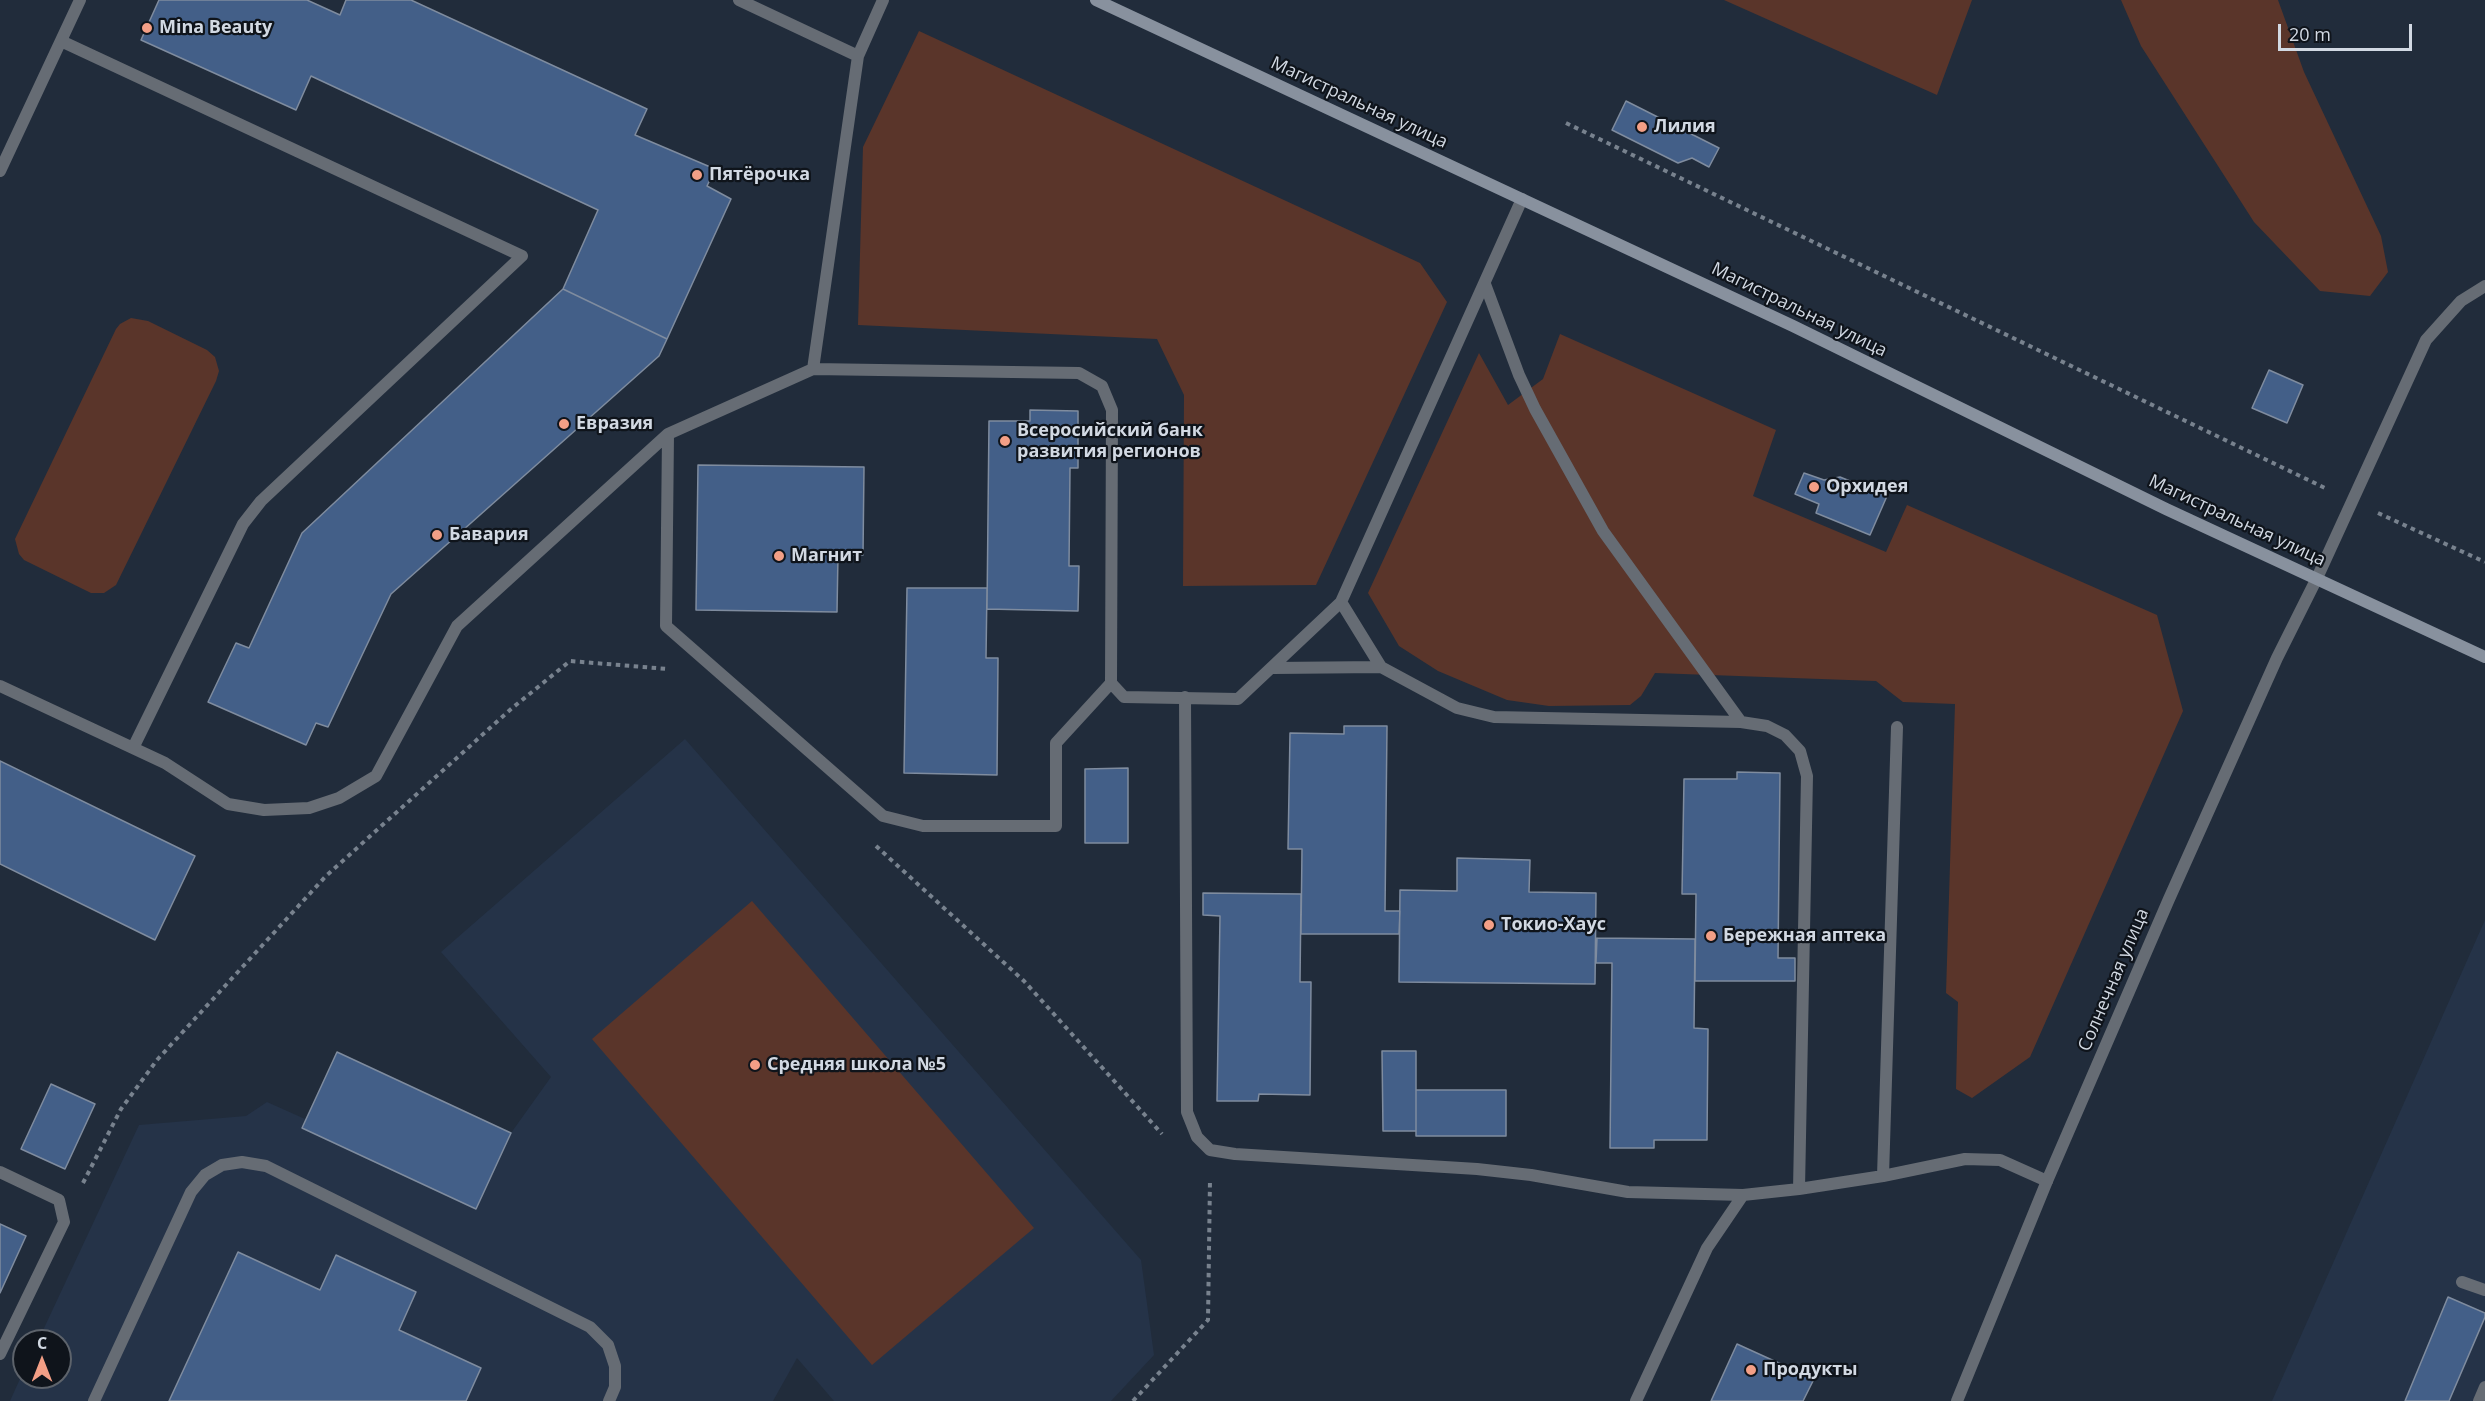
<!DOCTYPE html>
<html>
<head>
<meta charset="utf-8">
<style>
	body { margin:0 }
	#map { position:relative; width:2485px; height:1401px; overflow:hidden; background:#212c3b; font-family:"Open Sans",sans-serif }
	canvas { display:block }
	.north { position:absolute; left:12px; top:1329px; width:60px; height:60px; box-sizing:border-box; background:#0f141b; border:2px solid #5d636b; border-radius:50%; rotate:0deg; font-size:16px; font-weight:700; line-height:24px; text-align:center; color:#d2d9e3 }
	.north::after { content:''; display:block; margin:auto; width:21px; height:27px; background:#f39f86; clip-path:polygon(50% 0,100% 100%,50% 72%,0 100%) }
	.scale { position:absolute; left:2278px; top:24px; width:134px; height:27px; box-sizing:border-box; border:3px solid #d2d9e3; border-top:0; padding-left:8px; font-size:18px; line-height:21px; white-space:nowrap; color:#d2d9e3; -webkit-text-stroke:4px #0f141b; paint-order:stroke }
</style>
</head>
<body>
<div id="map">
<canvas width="2485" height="1401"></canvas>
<div class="north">С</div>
<div class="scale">20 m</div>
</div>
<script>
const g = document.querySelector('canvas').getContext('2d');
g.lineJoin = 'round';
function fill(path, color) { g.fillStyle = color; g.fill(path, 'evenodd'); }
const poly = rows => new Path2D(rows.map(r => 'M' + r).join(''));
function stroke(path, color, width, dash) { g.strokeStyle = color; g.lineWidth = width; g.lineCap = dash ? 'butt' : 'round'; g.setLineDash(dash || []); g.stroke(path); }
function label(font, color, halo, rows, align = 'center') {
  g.font = font + ' "Open Sans",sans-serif'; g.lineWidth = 4.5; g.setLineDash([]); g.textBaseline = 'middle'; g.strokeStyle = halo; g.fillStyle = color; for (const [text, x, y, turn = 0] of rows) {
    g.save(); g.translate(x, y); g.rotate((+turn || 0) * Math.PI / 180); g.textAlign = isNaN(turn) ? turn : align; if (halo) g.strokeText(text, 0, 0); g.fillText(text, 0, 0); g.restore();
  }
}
fill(poly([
	[685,739,1141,1260,1154,1355,1111,1401,834,1401,797,1358,773,1401,10,1401,24,1370,24,1377,60,1377,60,1341,38,1341,139,1125,246,1116,267,1102,305,1119,337,1052,511,1133,551,1077,441,952],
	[2485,920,2485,1401,2272,1401]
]), '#253348');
fill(poly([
	[1724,0,1972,0,1937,95],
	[2121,0,2278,0,2304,72,2381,236,2388,272,2370,296,2320,291,2254,222,2141,46],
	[919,31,1420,263,1447,302,1316,585,1183,586,1184,395,1157,339,858,325,863,147],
	[131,318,148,321,207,350,215,357,219,371,216,381,116,585,104,593,91,593,24,560,19,554,15,539,116,329,120,324],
	[1560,334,1776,430,1753,496,1886,552,1907,505,2157,615,2183,711,2030,1057,1972,1098,1956,1089,1958,1002,1946,993,1955,704,1903,702,1876,681,1655,673,1641,696,1630,705,1549,706,1507,700,1438,671,1399,646,1368,593,1479,353,1508,405,1543,379],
	[752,901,1034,1228,872,1365,592,1039]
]), '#5a352a');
const building = poly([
	[159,0,307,0,340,15,346,0,411,0,647,109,635,135,715,169,707,186,731,199,667,339,563,289,598,210,311,76,296,110,141,40,159,0],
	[1626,101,1719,148,1709,167,1692,158,1678,163,1612,130,1626,101],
	[563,289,667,339,659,356,391,594,328,727,316,723,306,745,208,702,236,643,249,648,302,533,563,289],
	[2269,370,2303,385,2287,423,2252,408,2269,370],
	[1030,410,1078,411,1078,468,1070,468,1069,566,1079,566,1078,611,987,609,989,421,1030,421,1030,410],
	[698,465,864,467,863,555,838,555,837,612,696,610,698,465],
	[1804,473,1824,480,1840,477,1887,496,1870,535,1816,513,1819,504,1795,494,1804,473],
	[907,588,987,588,986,658,998,658,997,775,904,773,907,588],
	[1344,726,1387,726,1385,911,1400,911,1399,934,1301,934,1302,849,1288,849,1290,733,1344,734,1344,726],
	[0,761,195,856,155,940,0,864,0,761],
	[1128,768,1128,843,1085,843,1085,769,1128,768],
	[1737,772,1780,773,1778,958,1795,958,1795,981,1695,981,1696,894,1682,894,1684,779,1737,779,1737,772],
	[1457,858,1530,860,1529,892,1596,893,1595,984,1399,982,1400,890,1457,891,1457,858],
	[1203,893,1301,894,1300,982,1311,982,1310,1095,1259,1094,1258,1101,1217,1101,1220,916,1203,915,1203,893],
	[1597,938,1695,939,1694,1028,1708,1029,1707,1140,1654,1140,1654,1148,1610,1148,1612,963,1596,963,1597,938],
	[1382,1051,1416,1051,1416,1131,1383,1131,1382,1051],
	[337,1052,511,1133,476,1209,302,1128,337,1052],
	[51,1084,95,1104,65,1169,21,1149,51,1084],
	[1416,1090,1506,1090,1506,1136,1416,1136,1416,1090],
	[0,1224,26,1236,0,1293,0,1224],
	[238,1252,320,1290,336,1255,416,1292,399,1330,481,1368,466,1401,169,1401,238,1252],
	[2448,1297,2485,1313,2485,1317,2449,1401,2405,1401,2448,1297],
	[1737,1344,1814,1379,1803,1401,1711,1401,1737,1344]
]);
fill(building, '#435f88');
stroke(building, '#7f8c9f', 1.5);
stroke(poly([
	[1566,123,2325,488],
	[2378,513,2485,562],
	[876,846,1024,981,1162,1134],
	[83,1183,121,1109,157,1060,326,876,511,709,570,661,668,669],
	[1133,1401,1208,1320,1210,1179]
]), '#78828e', 4, [4.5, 4.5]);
stroke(poly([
	[739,0,858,56],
	[883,0,858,56,813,369,1079,373,1102,386,1112,410,1111,683,1124,697,1238,699,1341,602,1522,199],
	[61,41,522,256,261,501,243,524,133,748],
	[0,171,80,0],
	[1485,284,1519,375,1535,409,1603,531,1741,722],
	[668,434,666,626,883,816,923,826,1056,826,1056,743,1111,683],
	[2317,578,2426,340,2461,301,2485,286],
	[1341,602,1381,667],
	[1273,668,1381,667,1457,708,1494,717,1741,722,1767,726,1785,735,1800,751,1807,776,1799,1189,1883,1176,1965,1159,2000,1160,2047,1181],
	[0,686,165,763,228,804,264,810,309,808,339,798,376,776,457,626,668,434,813,369],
	[1185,697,1187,1112,1197,1137,1210,1150,1235,1154,1477,1169,1531,1175,1628,1192,1743,1195,1799,1189],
	[0,1172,59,1200,64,1222,0,1354],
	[1883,1176,1897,727],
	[2462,1282,2485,1290],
	[94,1401,191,1192,205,1175,222,1165,242,1162,266,1166,590,1327,608,1345,615,1366,615,1387,609,1401],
	[1636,1401,1707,1248,1743,1195],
	[2479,1401,2485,1387]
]), '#666c74', 12);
stroke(poly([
	[1957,1401,2047,1181,2169,899,2277,658,2317,578]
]), '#666c74', 12);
stroke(poly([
	[1096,0,1793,326,2166,509,2485,657]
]), '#88919e', 12);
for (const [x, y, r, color] of [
	[147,28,6,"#f39f86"],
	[1642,127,6,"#f39f86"],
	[697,175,6,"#f39f86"],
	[564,424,6,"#f39f86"],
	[1005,441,6,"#f39f86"],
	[1814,487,6,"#f39f86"],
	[437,535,6,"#f39f86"],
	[779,556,6,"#f39f86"],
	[1489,925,6,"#f39f86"],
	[1711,936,6,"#f39f86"],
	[755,1065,6,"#f39f86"],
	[1751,1370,6,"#f39f86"]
]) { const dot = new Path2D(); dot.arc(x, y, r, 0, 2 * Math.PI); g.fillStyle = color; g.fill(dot); stroke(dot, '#0f141b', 2); }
label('bold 18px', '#d2d9e3', '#0f141b', [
	["Mina Beauty",159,28],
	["Лилия",1654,127],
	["Пятёрочка",709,175],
	["Евразия",576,424],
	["Всеросийский банк",1017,431],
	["развития регионов",1017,452],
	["Орхидея",1826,487],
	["Бавария",449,535],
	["Магнит",791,556],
	["Токио-Хаус",1501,925],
	["Бережная аптека",1723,936],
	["Средняя школа №5",767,1065],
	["Продукты",1763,1370]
], 'left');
label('18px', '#d2d9e3', '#0f141b', [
	["Магистральная улица",1359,103,25],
	["Магистральная улица",1799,310,26],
	["Магистральная улица",2237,521,25],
	["Солнечная улица",2114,980,-67]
]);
</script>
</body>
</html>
